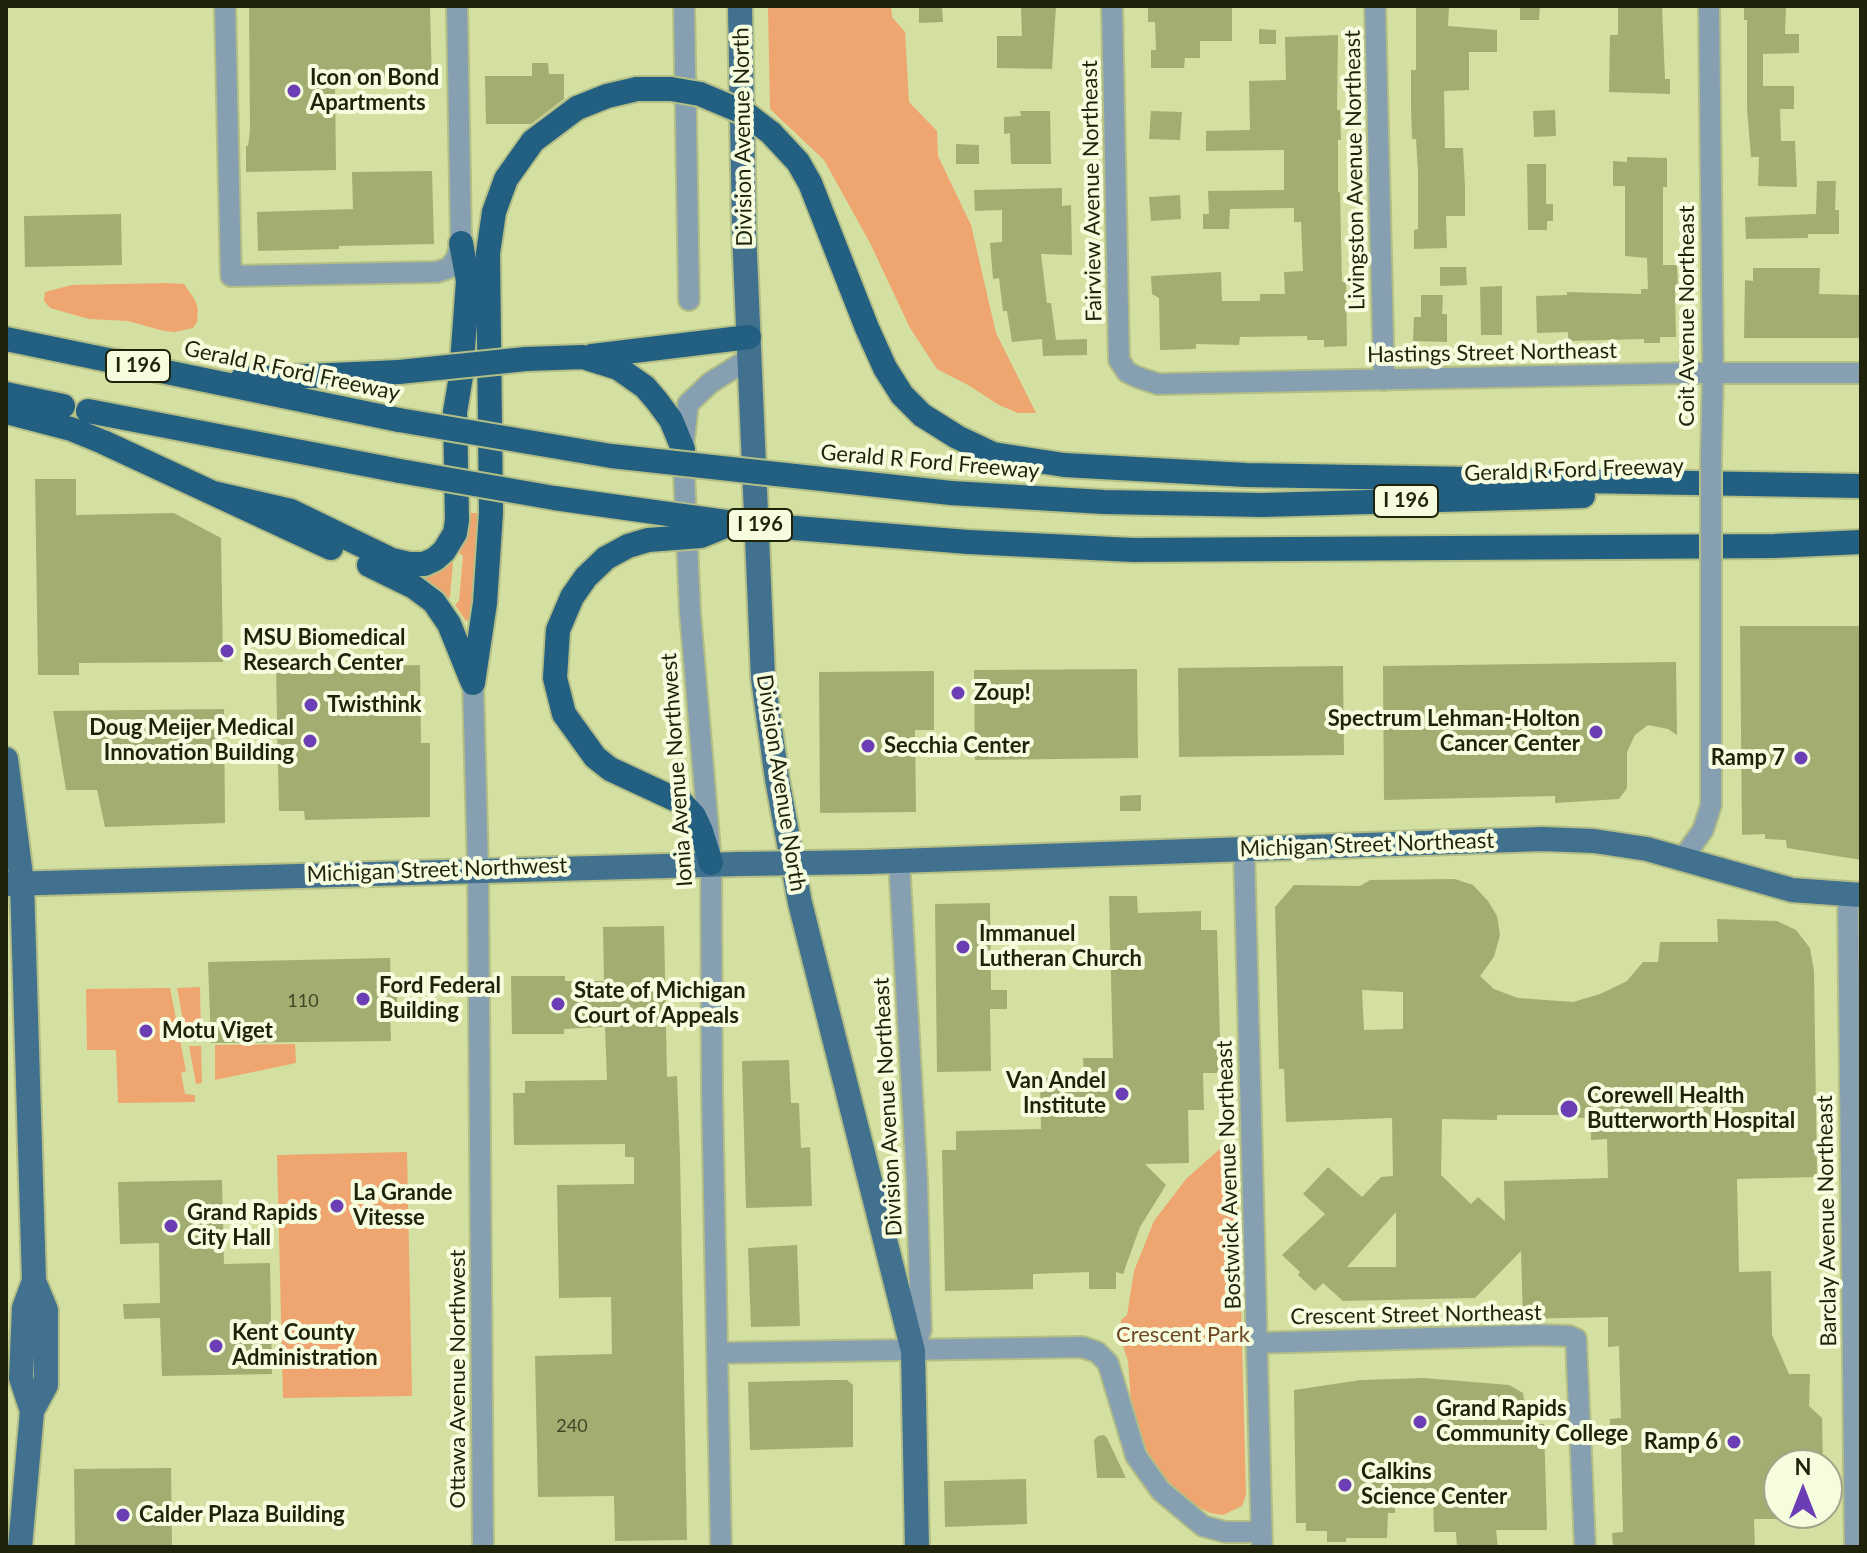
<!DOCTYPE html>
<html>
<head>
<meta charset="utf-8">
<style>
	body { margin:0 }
	#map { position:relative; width:1867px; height:1553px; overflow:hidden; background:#d4e0a2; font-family:Lato,sans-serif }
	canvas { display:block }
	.frame { position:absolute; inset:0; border:8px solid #1f230b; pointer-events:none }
	.north { position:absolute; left:1763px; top:1449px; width:80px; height:80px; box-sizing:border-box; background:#f6fdde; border:2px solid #a0a68a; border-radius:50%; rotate:0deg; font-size:22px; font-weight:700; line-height:32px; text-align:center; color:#1f230b }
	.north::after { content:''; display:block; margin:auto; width:28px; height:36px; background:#6c3eb6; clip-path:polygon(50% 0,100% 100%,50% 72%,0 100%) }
</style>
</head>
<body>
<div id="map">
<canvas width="1867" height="1553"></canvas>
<div class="frame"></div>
<div class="north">N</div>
</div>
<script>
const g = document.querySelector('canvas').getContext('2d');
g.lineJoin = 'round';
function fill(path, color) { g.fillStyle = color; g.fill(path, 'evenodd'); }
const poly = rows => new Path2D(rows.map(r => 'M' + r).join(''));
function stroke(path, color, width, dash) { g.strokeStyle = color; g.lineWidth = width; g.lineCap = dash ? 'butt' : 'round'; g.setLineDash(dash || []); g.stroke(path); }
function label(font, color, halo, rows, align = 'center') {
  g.font = font + ' Lato,sans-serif'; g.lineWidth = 8; g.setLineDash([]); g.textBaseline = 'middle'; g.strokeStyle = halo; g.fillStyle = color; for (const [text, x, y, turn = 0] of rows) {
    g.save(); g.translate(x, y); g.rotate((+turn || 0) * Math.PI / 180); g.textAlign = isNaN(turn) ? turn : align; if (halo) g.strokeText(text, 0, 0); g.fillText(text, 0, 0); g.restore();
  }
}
fill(poly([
	[768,6,891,6,892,17,905,32,909,102,937,131,938,156,971,225,996,333,1036,413,1018,413,999,405,968,385,937,369,910,328,870,243,824,160,770,109],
	[167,283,184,284,195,300,198,309,197,322,193,328,175,332,164,331,128,321,89,319,50,308,44,301,45,292,72,285],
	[468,513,481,513,475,607,469,620,466,621,455,605,459,601,463,556,459,553,467,535],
	[453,562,450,597,446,599,421,579,435,574],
	[200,987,201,1036,186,1036,177,988],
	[170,988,186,1071,181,1073,185,1094,195,1095,195,1102,118,1103,116,1050,87,1050,86,989],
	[295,1044,296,1063,215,1080,215,1045],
	[189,1046,201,1046,202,1083,196,1084],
	[1223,1146,1237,1146,1246,1495,1242,1506,1223,1515,1210,1513,1192,1504,1174,1488,1148,1455,1131,1403,1128,1361,1121,1340,1121,1320,1127,1315,1134,1271,1154,1221,1186,1179],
	[407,1152,412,1396,283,1398,277,1155]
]), '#eea56f');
fill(poly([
	[249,6,430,6,432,86,402,87,402,79,335,80,336,170,246,172,246,146,248,146,250,130],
	[919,6,942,6,943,22,919,23],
	[1021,6,1056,6,1052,69,997,68,997,36,1022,36],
	[1148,6,1232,6,1232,41,1200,41,1200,58,1185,58,1184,68,1151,68,1151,50,1156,50,1155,22,1148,22],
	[1416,6,1449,6,1448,26,1497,30,1497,52,1469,52,1469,90,1444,91,1445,148,1463,148,1465,187,1465,216,1446,216,1447,248,1414,249,1414,230,1418,229,1418,172,1416,139,1412,139,1411,108,1411,70,1416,70],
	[1520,6,1540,6,1539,20,1520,20],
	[1618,6,1662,6,1665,79,1670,79,1670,94,1609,92,1610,35,1618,35],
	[1744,6,1786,6,1785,34,1799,34,1799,53,1763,54,1763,86,1794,86,1794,109,1780,109,1781,141,1795,141,1797,187,1758,186,1759,157,1751,157,1747,109,1747,20,1744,20],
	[1259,29,1276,30,1276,44,1259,44],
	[1338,35,1337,110,1340,110,1341,140,1338,140,1338,192,1340,192,1342,282,1346,282,1347,346,1324,347,1324,340,1307,340,1307,336,1240,337,1239,345,1196,344,1196,349,1160,350,1159,298,1152,294,1151,276,1221,272,1222,301,1260,301,1260,294,1285,294,1284,272,1303,271,1301,222,1294,222,1294,208,1230,209,1229,229,1203,229,1203,214,1209,214,1208,191,1284,190,1284,150,1206,151,1206,131,1250,130,1249,81,1286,80,1285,37],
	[532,63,548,63,549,74,564,74,564,99,531,124,486,124,485,76,532,76],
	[1555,110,1556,136,1534,137,1533,111],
	[1020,111,1050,111,1051,164,1011,164,1010,133,1004,134,1004,117,1021,116],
	[1151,111,1182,112,1180,140,1149,139],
	[956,144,979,145,979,164,956,164],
	[1627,157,1667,158,1667,187,1663,187,1663,265,1677,265,1678,288,1675,288,1676,337,1660,337,1660,343,1644,343,1644,339,1568,341,1568,332,1537,333,1536,296,1567,295,1567,292,1641,294,1641,289,1648,289,1647,258,1625,256,1625,186,1613,186,1613,161,1627,162],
	[1527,164,1546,164,1546,204,1553,204,1553,221,1547,221,1547,230,1528,230],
	[432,171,434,244,339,246,339,249,258,251,257,212,353,209,352,172],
	[1817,181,1836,181,1835,210,1839,210,1839,234,1808,234,1808,238,1746,239,1745,217,1816,214],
	[1062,188,1062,206,1071,205,1072,255,1041,254,1047,303,1051,303,1056,340,1087,339,1087,355,1043,356,1042,339,1012,342,1007,311,1003,311,999,278,993,279,990,243,1002,242,1002,210,975,211,974,190],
	[1180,195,1181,219,1151,221,1149,197],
	[121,214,122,265,25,267,24,216],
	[1440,267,1466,267,1467,285,1440,286],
	[1753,268,1820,268,1819,294,1861,295,1861,338,1744,338,1745,280,1753,281],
	[1502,286,1502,335,1481,335,1480,287],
	[1421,295,1443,295,1442,314,1447,314,1447,342,1413,341,1414,317,1421,317],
	[35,479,76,479,76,515,174,513,221,538,223,662,79,663,79,675,38,675],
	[1740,626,1861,626,1861,860,1787,848,1786,840,1765,839,1765,834,1742,835],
	[1676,662,1677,735,1668,729,1648,725,1635,735,1627,752,1627,788,1619,799,1555,803,1555,796,1384,800,1383,666],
	[420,665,421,743,430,743,430,817,305,820,304,811,279,811,276,668],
	[1343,666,1344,755,1179,757,1178,668],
	[1137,669,1138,758,975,760,974,670],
	[934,671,934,730,915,730,916,812,820,813,819,672],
	[224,709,225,823,105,827,97,790,66,790,53,711],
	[1141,795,1141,811,1120,811,1120,796],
	[1455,879,1473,885,1488,901,1497,916,1500,935,1494,957,1480,976,1494,989,1518,998,1573,1002,1600,994,1627,981,1643,962,1658,962,1660,942,1718,942,1717,919,1777,921,1796,930,1810,948,1814,971,1817,1177,1737,1179,1739,1272,1771,1271,1772,1335,1789,1374,1810,1374,1809,1406,1822,1418,1823,1465,1779,1465,1779,1519,1754,1519,1755,1547,1613,1547,1612,1533,1623,1532,1621,1440,1609,1440,1610,1419,1621,1418,1619,1346,1608,1347,1608,1317,1523,1319,1521,1251,1475,1298,1343,1301,1323,1283,1315,1291,1298,1275,1300,1272,1282,1255,1325,1214,1303,1194,1328,1167,1362,1197,1381,1177,1393,1176,1392,1118,1286,1122,1284,1069,1279,1069,1275,907,1294,885,1360,886,1370,880],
	[1362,990,1403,992,1403,1029,1364,1030],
	[1497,1115,1557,1115,1591,1119,1591,1140,1607,1139,1608,1178,1504,1181,1505,1221,1478,1197,1471,1204,1441,1175,1442,1119,1497,1120],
	[1396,1212,1396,1267,1347,1267],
	[1109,896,1137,896,1138,913,1201,911,1201,930,1217,930,1221,1073,1203,1073,1204,1110,1188,1110,1189,1163,1145,1164,1166,1185,1140,1227,1123,1274,1116,1272,1116,1289,1089,1289,1089,1272,1033,1274,1033,1289,945,1291,942,1150,956,1150,956,1131,1041,1129,1040,1078,1084,1077,1083,1058,1113,1058],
	[990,903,991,990,1007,990,1007,1009,990,1009,991,1071,937,1072,935,904],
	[664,926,667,1077,677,1076,680,1157,687,1540,615,1541,614,1496,538,1497,535,1356,612,1354,611,1297,559,1298,557,1185,634,1184,634,1157,625,1157,625,1144,514,1145,513,1093,525,1093,525,1081,607,1080,605,1027,564,1029,564,1034,512,1034,511,976,565,976,565,981,604,981,603,927],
	[390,958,391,984,397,984,397,1017,390,1017,391,1041,211,1043,208,962],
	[789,1060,791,1103,799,1103,801,1148,810,1147,812,1206,746,1208,742,1061],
	[222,1180,224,1264,270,1263,272,1374,162,1376,160,1318,124,1319,123,1304,160,1303,159,1243,120,1244,118,1182],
	[797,1245,800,1326,751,1327,748,1248],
	[1424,1378,1509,1385,1523,1393,1528,1424,1544,1424,1547,1530,1496,1530,1498,1547,1457,1547,1456,1532,1434,1532,1433,1498,1395,1498,1395,1513,1388,1513,1387,1538,1346,1538,1346,1542,1327,1542,1327,1531,1306,1531,1306,1523,1296,1523,1294,1390,1361,1380],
	[830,1380,847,1380,853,1385,853,1447,750,1450,748,1382],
	[1104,1435,1107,1438,1126,1478,1097,1478,1094,1440,1098,1436],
	[171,1468,172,1547,75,1547,74,1469],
	[1026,1479,1027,1524,945,1527,944,1481]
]), '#a2ad72');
const minor = poly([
	[225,6,231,276,437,272,449,268,456,259,461,243,457,6],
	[684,6,689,300],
	[1112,6,1119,360,1127,372,1137,377,1158,384,1689,373,1861,373],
	[1375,6,1384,380],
	[1709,6,1713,372,1711,455],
	[473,683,478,869,483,1547],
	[1244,849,1262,1547],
	[1683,858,1703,830,1711,805,1711,577],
	[899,860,917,1181,921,1330,913,1351],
	[1848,894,1855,1547],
	[1257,1343,1538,1335,1569,1336,1576,1339,1585,1547],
	[717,1353,1082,1347,1097,1352,1108,1363,1136,1456,1161,1491,1203,1526,1225,1532,1261,1532],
	[721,1547,712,1093,711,863,690,612,683,449,688,404,710,383,750,358]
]);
const major = poly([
	[740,6,744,231,763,678,777,779,800,903,913,1351,917,1547],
	[6,759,22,883,34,1281,46,1310,46,1385,32,1411],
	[867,862,1542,839,1594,841,1647,849,1792,890,1861,895],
	[6,884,739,864],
	[20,1547,32,1411,21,1378,24,1308,34,1281]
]);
const highway = poly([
	[771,133,798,162,810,183,867,328,885,368,902,395,922,415,957,437,993,454,1064,465,1246,475,1861,486],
	[6,339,399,420],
	[592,356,749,337],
	[526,359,583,357,618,368,645,387,657,401,671,420,683,449],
	[242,379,399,372],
	[6,394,63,406],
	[88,411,400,471],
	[6,412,71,429,103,442,331,548],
	[213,493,291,511,392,560,409,564,424,564,435,559,444,551,455,533,457,520,455,412,461,376,468,281,461,243],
	[951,493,1104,502,1262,505,1583,496],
	[968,542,1133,550,1774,546,1861,542],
	[606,558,586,577,572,597,558,630,555,678,564,714,595,757,610,769,681,802,694,816,701,831,711,863],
	[369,565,414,587,434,602,449,624,472,681],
	[473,683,485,603,491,513,488,253,494,212,506,179,533,141,577,108,607,96,637,89]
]);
stroke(minor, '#b3be87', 24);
stroke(major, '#b3be87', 28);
stroke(highway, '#b3be87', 28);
stroke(minor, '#87a0b1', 20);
stroke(major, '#41718e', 24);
stroke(highway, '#235f81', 24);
const minorBridge = poly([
	[1711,577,1711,455]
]);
const majorBridge = poly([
	[739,864,867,862]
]);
const highwayBridge = poly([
	[637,89,671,89,700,94,745,113,771,133],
	[399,372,526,359],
	[399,420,611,456,951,493],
	[400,471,554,498,733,523,968,542],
	[606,558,628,546,648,540,701,536,733,523]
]);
stroke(minorBridge, '#b3be87', 24, []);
stroke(majorBridge, '#b3be87', 28, []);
stroke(highwayBridge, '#b3be87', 28, []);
stroke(minorBridge, '#87a0b1', 20);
stroke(majorBridge, '#41718e', 24);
stroke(highwayBridge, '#235f81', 24);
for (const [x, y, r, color] of [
	[294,91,8,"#6c3eb6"],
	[227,651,8,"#6c3eb6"],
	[958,693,8,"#6c3eb6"],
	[311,705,8,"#6c3eb6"],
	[1596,732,8,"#6c3eb6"],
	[310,741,8,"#6c3eb6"],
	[868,746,8,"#6c3eb6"],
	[1801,758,8,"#6c3eb6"],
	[963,947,8,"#6c3eb6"],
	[363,999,8,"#6c3eb6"],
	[558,1004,8,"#6c3eb6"],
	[146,1031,8,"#6c3eb6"],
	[1122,1094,8,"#6c3eb6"],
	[1569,1109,10,"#6c3eb6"],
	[337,1206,8,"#6c3eb6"],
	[171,1226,8,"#6c3eb6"],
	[216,1346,8,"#6c3eb6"],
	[1420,1422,8,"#6c3eb6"],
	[1734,1442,8,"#6c3eb6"],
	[1345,1485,8,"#6c3eb6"],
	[123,1515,8,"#6c3eb6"]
]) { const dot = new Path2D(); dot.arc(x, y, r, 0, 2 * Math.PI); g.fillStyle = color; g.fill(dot); stroke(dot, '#f6fdde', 3); }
label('18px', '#404625', null, [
	["110",303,1001],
	["240",572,1426]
]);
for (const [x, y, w] of [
	[138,366,64],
	[1406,501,64],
	[760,525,64]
]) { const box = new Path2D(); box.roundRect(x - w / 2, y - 16, w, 32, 6); g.fillStyle = '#f6fdde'; g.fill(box); stroke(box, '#1f230b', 2); }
label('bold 20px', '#1f230b', null, [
	["I 196",138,366],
	["I 196",1406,501],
	["I 196",760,525]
]);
label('bold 22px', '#1f230b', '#f6fdde', [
	["Icon on Bond",310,78],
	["Apartments",310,103],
	["MSU Biomedical",243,638],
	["Research Center",243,663],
	["Zoup!",974,693],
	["Twisthink",327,705],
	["Spectrum Lehman-Holton",1580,719,"right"],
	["Cancer Center",1580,744,"right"],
	["Doug Meijer Medical",294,728,"right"],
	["Innovation Building",294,753,"right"],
	["Secchia Center",884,746],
	["Ramp 7",1785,758,"right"],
	["Immanuel",979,934],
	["Lutheran Church",979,959],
	["Ford Federal",379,986],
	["Building",379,1011],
	["State of Michigan",574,991],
	["Court of Appeals",574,1016],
	["Motu Viget",162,1031],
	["Van Andel",1106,1081,"right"],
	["Institute",1106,1106,"right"],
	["Corewell Health",1587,1096],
	["Butterworth Hospital",1587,1121],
	["La Grande",353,1193],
	["Vitesse",353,1218],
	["Grand Rapids",187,1213],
	["City Hall",187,1238],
	["Kent County",232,1333],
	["Administration",232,1358],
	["Grand Rapids",1436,1409],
	["Community College",1436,1434],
	["Ramp 6",1718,1442,"right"],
	["Calkins",1361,1472],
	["Science Center",1361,1497],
	["Calder Plaza Building",139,1515]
], 'left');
label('22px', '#1f230b', '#f6fdde', [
	["Division Avenue North",743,137,-91],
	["Livingston Avenue Northeast",1355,170,-91],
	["Fairview Avenue Northeast",1092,191,-91],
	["Coit Avenue Northeast",1687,316,-90],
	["Hastings Street Northeast",1492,353,-1],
	["Gerald R Ford Freeway",292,371,12],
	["Gerald R Ford Freeway",930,462,5],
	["Gerald R Ford Freeway",1574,470,-2],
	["Ionia Avenue Northwest",677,770,-94],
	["Division Avenue North",781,783,81],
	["Michigan Street Northeast",1367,845,-2],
	["Michigan Street Northwest",437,870,-2],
	["Division Avenue Northeast",888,1107,-93],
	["Bostwick Avenue Northeast",1229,1175,-92],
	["Barclay Avenue Northeast",1827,1221,-91],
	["Crescent Street Northeast",1416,1315,-1],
	["Ottawa Avenue Northwest",458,1379,-90]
]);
label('22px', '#6e4525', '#f6fdde', [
	["Crescent Park",1183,1335]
]);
</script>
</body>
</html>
